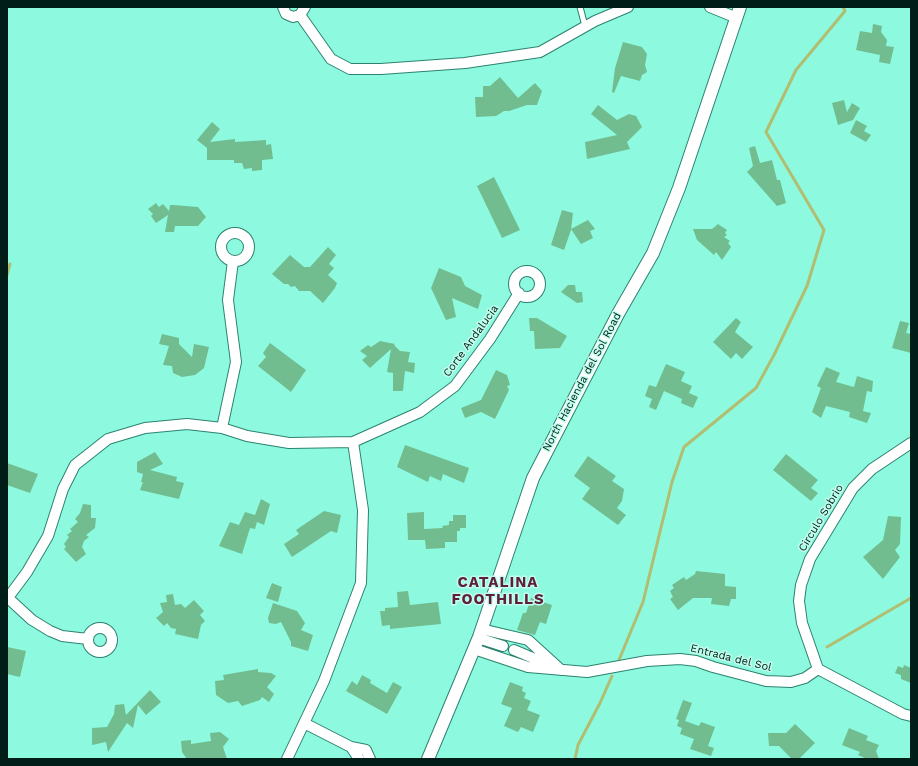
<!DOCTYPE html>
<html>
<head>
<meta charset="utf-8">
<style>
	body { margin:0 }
	#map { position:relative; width:918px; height:766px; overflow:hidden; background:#8dfadf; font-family:"Work Sans",sans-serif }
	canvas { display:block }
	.frame { position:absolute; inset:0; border:8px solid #001e17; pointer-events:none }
</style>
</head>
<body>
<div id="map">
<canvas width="918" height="766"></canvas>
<div class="frame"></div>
</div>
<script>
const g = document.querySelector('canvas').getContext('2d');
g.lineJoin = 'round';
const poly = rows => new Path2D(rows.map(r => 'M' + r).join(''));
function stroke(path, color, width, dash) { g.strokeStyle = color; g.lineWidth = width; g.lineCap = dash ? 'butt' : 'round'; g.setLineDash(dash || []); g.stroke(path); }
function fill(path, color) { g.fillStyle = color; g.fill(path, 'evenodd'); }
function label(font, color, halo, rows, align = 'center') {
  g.font = font + ' "Work Sans",sans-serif'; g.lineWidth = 3; g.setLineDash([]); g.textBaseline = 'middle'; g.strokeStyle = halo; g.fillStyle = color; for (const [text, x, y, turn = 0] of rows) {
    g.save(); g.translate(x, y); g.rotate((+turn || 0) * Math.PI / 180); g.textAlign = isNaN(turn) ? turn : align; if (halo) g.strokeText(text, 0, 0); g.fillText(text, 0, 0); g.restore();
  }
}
stroke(poly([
	[7,275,10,264],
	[827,647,911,598],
	[619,660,643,602,672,482,684,447,756,388,774,355,807,286,824,230,766,132,796,70,845,11,843,7],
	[575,759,578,745,600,703,612,676]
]), '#b1bd70', 3);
fill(poly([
	[873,24,882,26,881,32,887,40,886,46,894,47,890,64,879,62,880,55,856,50,860,31,872,33],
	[623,42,642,47,647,54,645,65,647,72,642,75,640,81,621,76,614,93,612,92,615,68],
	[500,77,518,98,535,83,542,91,537,105,527,105,509,111,504,111,496,116,476,117,475,97,483,97,483,86,490,86],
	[844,100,847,112,852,103,860,108,853,120,838,125,832,103],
	[598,105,617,120,629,114,636,116,642,127,627,142,630,149,587,159,585,142,617,135,591,114],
	[856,120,867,126,864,131,871,135,866,142,850,133],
	[212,122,220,129,210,142,235,139,235,142,266,140,266,145,271,144,273,159,262,160,262,170,252,171,252,168,244,169,242,163,234,163,234,160,207,160,207,148,197,140],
	[755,146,760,163,772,160,777,180,780,180,786,203,777,206,747,172,753,166,749,148],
	[494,177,520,230,502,238,477,186],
	[156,203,159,207,163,204,169,211,170,205,173,205,198,207,206,217,198,226,175,226,174,232,165,232,168,215,156,223,151,216,153,214,148,209],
	[562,210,573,213,571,230,564,250,551,245],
	[588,220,595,229,590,231,593,238,581,244,571,229],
	[718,224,727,230,725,233,727,235,724,237,730,241,728,243,731,247,722,260,716,252,714,255,697,240,693,229,712,229],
	[328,247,336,255,329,264,334,268,328,275,337,283,335,288,323,303,310,291,299,291,295,286,291,287,288,284,284,284,272,274,290,255,304,267,310,267],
	[439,268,461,277,465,286,482,295,478,309,452,298,456,317,446,320,431,288],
	[568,285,575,285,576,292,582,292,583,302,577,303,561,292],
	[529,318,537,318,567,336,560,348,535,349,534,331,530,331],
	[736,318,741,322,735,332,753,347,742,359,736,353,731,359,713,342],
	[900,321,909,323,906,333,911,334,911,353,892,348],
	[162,334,179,338,179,344,192,357,194,344,209,347,204,368,195,375,182,377,173,373,172,366,163,365,169,346,159,344],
	[380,341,395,344,394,345,400,351,410,352,408,362,415,363,414,373,405,371,403,391,393,391,393,373,387,372,391,349,370,368,362,360,367,356,360,351,368,345,371,347],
	[270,343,306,370,291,392,258,366,266,357,263,353],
	[666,364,685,372,681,381,692,386,689,393,698,397,693,408,681,403,682,399,664,391,656,410,649,407,652,399,645,396,649,385,656,387],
	[826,367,840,373,836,382,854,387,857,376,873,381,872,392,867,391,863,411,871,413,867,423,849,417,850,412,826,406,821,418,812,412,821,388,817,386],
	[496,370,507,375,510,385,507,386,509,390,495,419,481,412,465,418,461,408,481,400],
	[405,445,469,468,464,483,443,474,441,481,430,476,428,482,397,467],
	[155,452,163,464,150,470,177,477,176,481,184,483,179,499,140,490,143,482,141,482,143,474,137,472,137,462],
	[786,454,818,480,811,488,818,493,811,501,773,470],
	[588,456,616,476,612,481,624,489,622,501,617,508,626,515,618,525,582,499,590,488,574,476],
	[7,463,38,474,30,493,7,485],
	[261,499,270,504,264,525,257,522,255,529,250,528,242,554,219,546,230,522,239,525,245,512,255,515],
	[83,504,91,505,91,518,96,518,95,528,86,535,89,537,84,541,82,547,86,554,76,562,64,549,66,547,64,544,69,537,67,535,72,531,70,529,78,522,75,519,80,513],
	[324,511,341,515,337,533,331,531,292,557,284,544,299,534,296,530],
	[424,512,424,529,443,528,442,526,449,525,449,521,453,521,453,515,466,515,466,528,460,528,460,531,457,531,457,542,445,542,445,548,426,549,425,540,408,540,407,513],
	[888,516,901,517,900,544,895,550,900,557,883,579,863,557,883,540],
	[696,571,725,574,725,586,736,587,736,599,731,599,729,606,711,604,712,598,693,598,678,610,670,599,673,597,670,591,674,588,672,585,684,577,686,580,695,574],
	[272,583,282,587,278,602,266,598],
	[408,591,410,605,438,602,441,624,390,629,390,625,382,626,380,611,385,611,385,608,398,607,397,592],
	[173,594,175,605,181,604,185,608,194,600,204,611,200,615,205,621,201,625,198,639,175,634,176,629,171,628,167,623,164,626,156,618,163,612,160,603,167,602,166,595],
	[531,598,552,605,546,624,540,622,535,635,517,630,523,613,526,613],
	[273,603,297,611,305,623,301,630,313,635,308,651,291,646,291,642,281,622,276,624,269,623,268,618],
	[7,647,26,651,20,677,7,674],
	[904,665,911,668,911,683,901,679,901,675,895,673,898,666,903,668],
	[258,669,258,672,271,673,276,676,267,687,274,694,269,702,262,697,260,700,242,706,238,701,228,703,216,695,215,681,224,680,223,675],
	[362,675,371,680,370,683,387,693,393,682,402,687,387,714,346,691,352,681,357,685],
	[510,682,523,687,522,691,526,693,524,698,531,701,527,710,540,715,533,732,521,727,518,732,504,726,512,708,501,704],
	[150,690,161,702,146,715,138,705,133,728,127,723,108,752,106,742,92,745,92,728,107,727,114,714,115,705,124,704,126,715],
	[683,700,692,703,685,721,699,726,701,722,715,727,708,746,714,748,711,756,690,749,694,739,680,734,682,728,677,726,679,720,676,719],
	[795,724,815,743,799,759,792,759,779,746,769,746,768,733,786,733],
	[849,728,868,736,866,740,879,745,876,751,879,759,867,759,858,755,860,752,842,745],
	[220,732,229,739,223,747,227,759,187,759,182,752,181,741,191,740,191,744,211,741,210,733]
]), '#71bd8f');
const service = poly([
	[580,7,585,26]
]);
const minor = poly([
	[283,7,286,14,293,17,300,15,305,7],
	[710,7,737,18],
	[300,15,331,59,350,69,381,69,465,63,540,52,595,21,628,7],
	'221 247a14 14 0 1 1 28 0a14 14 0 1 1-28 0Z',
	'514 284a13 13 0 1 1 26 0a13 13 0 1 1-26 0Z',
	[222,428,236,362,228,300,233,261],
	[911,443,872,469,853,488,810,559,801,585,799,601,802,623,818,669,903,714,911,716],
	[8,598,32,620,50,631,62,636,88,639],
	[7,599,27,572,48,536,63,489,75,465,108,439,145,428,187,424,222,428,247,436,289,443,353,442,420,412,455,386,490,339,519,293],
	'88 640a12 12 0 1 1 24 0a12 12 0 1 1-24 0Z',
	[481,629,528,640,561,670],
	[478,638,503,646],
	[474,649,528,667,587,672,647,661,680,659,696,661,713,667,766,681,791,682,805,678,818,669],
	[514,650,552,666],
	[304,723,351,747,366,750,370,759],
	[351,747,359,759],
	[287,759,324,681,361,583,363,510,353,442]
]);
const tertiary = poly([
	[428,759,479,637,533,478,618,314,653,253,679,188,740,7]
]);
stroke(service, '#2c826f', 7);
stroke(minor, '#2c826f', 12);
stroke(tertiary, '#2c826f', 14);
stroke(service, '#fff', 5);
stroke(minor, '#fff', 10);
stroke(tertiary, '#fff', 12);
label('11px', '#001e17', '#c2feed', [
	["Corte Andalucia",471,341,-54],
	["North Hacienda del Sol Road",582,382,-62],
	["Circulo Sobrio",821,518,-59],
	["Entrada del Sol",731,658,14]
]);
g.letterSpacing = '1px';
label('bold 15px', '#5f1e3b', '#c2feed', [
	["CATALINA",498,583],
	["FOOTHILLS",498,600]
]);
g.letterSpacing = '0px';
</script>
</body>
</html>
